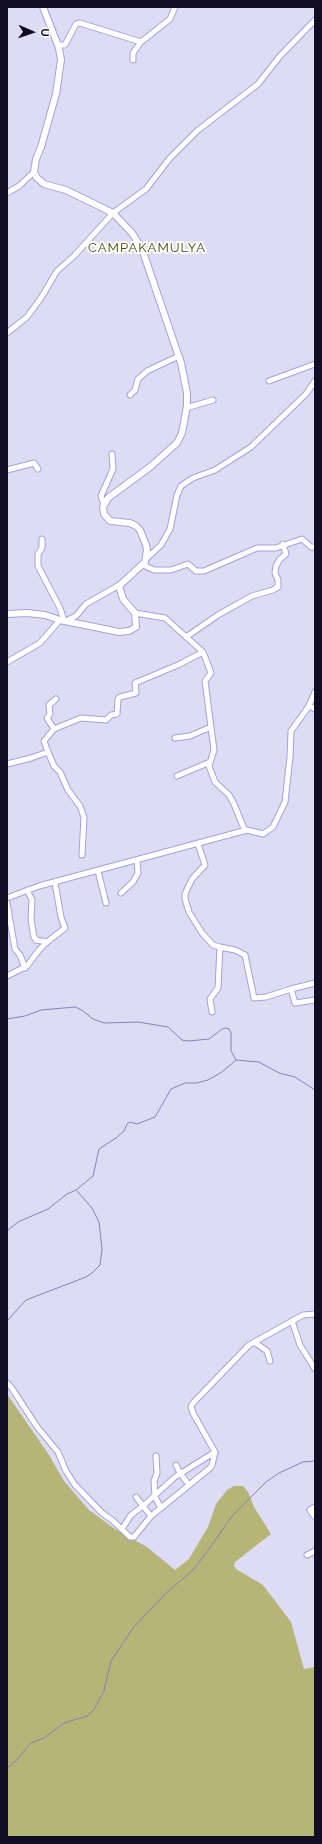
<!DOCTYPE html>
<html>
<head>
<meta charset="utf-8">
<style>
	body { margin:0 }
	#map { position:relative; width:322px; height:1844px; overflow:hidden; background:#dedcf5; font-family:Raleway,sans-serif }
	canvas { display:block }
	.frame { position:absolute; inset:0; border:8px solid #110e23; pointer-events:none }
	.north { position:absolute; left:12px; top:12px; width:40px; height:40px; -webkit-text-stroke:3px #fff; paint-order:stroke; rotate:92deg; font-size:11px; font-weight:700; line-height:16px; text-align:center; color:#110e23 }
	.north::after { content:''; display:block; margin:auto; width:14px; height:18px; background:#110e23; clip-path:polygon(50% 0,100% 100%,50% 72%,0 100%) }
</style>
</head>
<body>
<div id="map">
<canvas width="322" height="1844"></canvas>
<div class="frame"></div>
<div class="north">U</div>
</div>
<script>
const g = document.querySelector('canvas').getContext('2d');
g.lineJoin = 'round';
function fill(path, color) { g.fillStyle = color; g.fill(path, 'evenodd'); }
const poly = rows => new Path2D(rows.map(r => 'M' + r).join(''));
function stroke(path, color, width, dash) { g.strokeStyle = color; g.lineWidth = width; g.lineCap = dash ? 'butt' : 'round'; g.setLineDash(dash || []); g.stroke(path); }
function label(font, color, halo, rows, align = 'center') {
  g.font = font + ' Raleway,sans-serif'; g.lineWidth = 4; g.setLineDash([]); g.textBaseline = 'middle'; g.strokeStyle = halo; g.fillStyle = color; for (const [text, x, y, turn = 0] of rows) {
    g.save(); g.translate(x, y); g.rotate((+turn || 0) * Math.PI / 180); g.textAlign = isNaN(turn) ? turn : align; if (halo) g.strokeText(text, 0, 0); g.fillText(text, 0, 0); g.restore();
  }
}
fill(poly([
	[7,1394,49,1455,64,1481,89,1510,115,1529,147,1547,175,1570,189,1559,208,1527,216,1504,227,1490,234,1486,243,1486,248,1492,254,1507,271,1534,235,1562,234,1566,236,1569,263,1585,291,1622,304,1669,315,1667,315,1837,7,1837]
]), '#b4b576');
stroke(poly([
	[7,1019,25,1016,41,1010,75,1007,82,1010,93,1019,104,1023,138,1022,168,1027,182,1040,189,1041,209,1039,222,1029,226,1028,229,1029,231,1033,231,1051,236,1060],
	[7,1231,18,1222,48,1209,67,1194,76,1190,93,1176,99,1149,116,1138,124,1131,127,1124,130,1122,137,1124,155,1117,171,1089,185,1083,197,1083,208,1080,222,1072,236,1060,259,1062,279,1073,295,1077,315,1090],
	[7,1321,26,1300,86,1277,92,1273,100,1265,102,1249,99,1222,92,1208,77,1191],
	[7,1768,15,1762,31,1743,44,1738,64,1723,87,1716,93,1711,104,1691,111,1661,133,1628,166,1593,193,1570,209,1549,232,1516,266,1482,279,1473,303,1462,315,1461]
]), '#8780ba', 1);
const minor = poly([
	[58,45,65,45,76,24,80,23,141,42,170,19,175,7],
	[133,60,133,53,141,42],
	[7,193,19,186,34,172],
	[7,333,27,317,41,298,57,271,74,256,113,213,146,189,170,158,197,131,258,84,280,56,315,20],
	[269,381,315,364],
	[130,395,135,390,138,379,147,371,179,356],
	[186,408,213,400],
	[7,470,34,463,38,469],
	[104,505,101,496,113,469,112,454],
	[42,539,42,548,38,554,38,566,60,608,64,621],
	[146,559,161,545,170,529,177,495,181,486,193,478,215,470,251,447,306,394,315,381],
	[143,565,154,570,171,570,188,564,196,571,204,571,257,548,276,548,302,539,311,547,315,547],
	[135,613,165,618,203,652,211,673,205,681,214,750,209,766,215,782,229,795,234,804,245,831],
	[66,621,76,616,86,604,121,584],
	[186,637,218,615,252,596,273,590,278,587,278,580,275,573,276,566,280,559,286,554,283,544],
	[7,662,40,643,60,620],
	[56,699,49,705,50,714,47,718,54,729,81,718,106,720,111,715,117,714,118,699,120,697,136,693,135,683,178,665,203,652],
	[309,706,315,709],
	[175,738,190,736,211,727],
	[48,752,44,741,54,729],
	[7,764,31,758,48,752,54,766,60,772,68,790,80,806,84,817,82,855],
	[177,776,210,762],
	[198,844,205,865,192,879,185,894,185,899,189,912,202,933,213,945,220,947,218,988,210,999,212,1012],
	[98,871,106,903],
	[121,893,133,882,138,873,137,860],
	[7,898,39,886,247,830,263,834,273,827,285,802,290,757,291,731,309,706,315,692],
	[7,903,15,949,20,955,25,968],
	[47,942,65,928,61,917,55,883],
	[220,947,235,950,245,955,254,998,266,997,291,989,295,1003,315,1000],
	[7,976,27,966,39,950,47,942,36,940,34,937,31,920,32,900,27,890],
	[291,989,315,983],
	[292,1321,300,1345,315,1369],
	[254,1342,267,1351,270,1361],
	[7,1383,11,1387,38,1428,58,1452,66,1471,75,1485,102,1513,112,1520,130,1537,134,1537,151,1516,210,1468,212,1465,215,1452,193,1413,191,1406,194,1402,249,1345,303,1315,315,1314],
	[156,1456,157,1473,154,1481,155,1497,161,1508],
	[176,1465,180,1473,189,1485],
	[136,1497,151,1516],
	[314,1516,310,1510,315,1507],
	[122,1529,131,1515,143,1506,175,1477,215,1452],
	[307,1555,315,1551]
]);
const tertiary = poly([
	[7,614,27,613,45,615,60,620,119,632,129,631,136,627,135,613,123,599,119,586,145,562,147,550,146,545,140,530,136,526,130,523,110,521,104,514,103,507,108,498,150,467,177,443,182,433,187,406,187,393,181,363,142,249,132,233,113,213,66,190,44,184,37,178,34,172,36,159,41,147,56,94,61,60,59,48,43,7]
]);
stroke(minor, '#a6a0db', 7);
stroke(tertiary, '#a6a0db', 8);
stroke(minor, '#fff', 5);
stroke(tertiary, '#fff', 6);
g.letterSpacing = '1px';
label('13px', '#484706', '#fff', [
	["CAMPAKAMULYA",147,248]
]);
g.letterSpacing = '0px';
</script>
</body>
</html>
